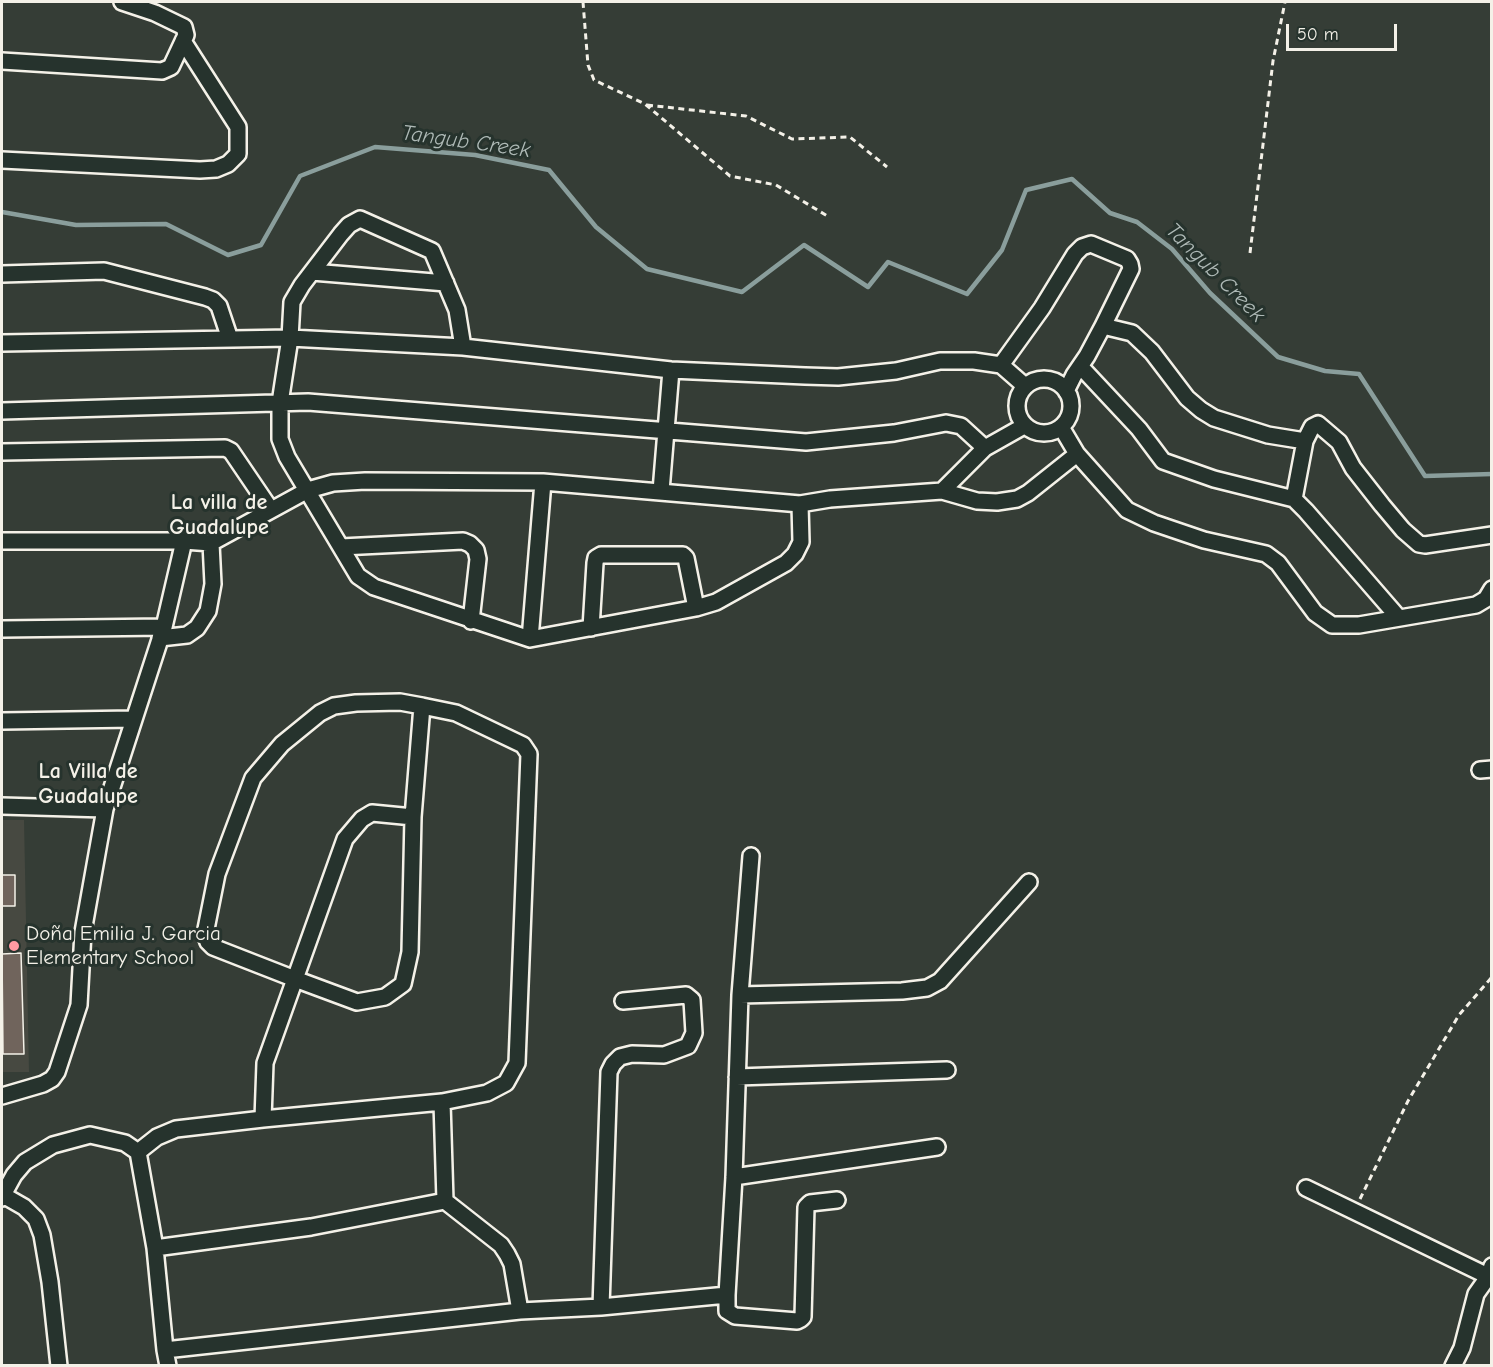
<!DOCTYPE html>
<html>
<head>
<meta charset="utf-8">
<style>
	body { margin:0 }
	#map { position:relative; width:1493px; height:1367px; overflow:hidden; background:#353d36; font-family:"Comic Neue",sans-serif }
	canvas { display:block }
	.frame { position:absolute; inset:0; border:3px solid #f4f1e8; pointer-events:none }
	.scale { position:absolute; left:1286px; top:24px; width:111px; height:27px; box-sizing:border-box; border:3px solid #f4f1e8; border-top:0; padding-left:8px; font-size:18px; line-height:21px; white-space:nowrap; color:#f4f1e8; -webkit-text-stroke:4px #26332d; paint-order:stroke }
</style>
</head>
<body>
<div id="map">
<canvas width="1493" height="1367"></canvas>
<div class="frame"></div>
<div class="scale">50 m</div>
</div>
<script>
const g = document.querySelector('canvas').getContext('2d');
g.lineJoin = 'round';
function fill(path, color) { g.fillStyle = color; g.fill(path, 'evenodd'); }
const poly = rows => new Path2D(rows.map(r => 'M' + r).join(''));
function stroke(path, color, width, dash) { g.strokeStyle = color; g.lineWidth = width; g.lineCap = dash ? 'butt' : 'round'; g.setLineDash(dash || []); g.stroke(path); }
function label(font, color, halo, rows, align = 'center') {
  g.font = font + ' "Comic Neue",sans-serif'; g.lineWidth = 6; g.setLineDash([]); g.textBaseline = 'middle'; g.strokeStyle = halo; g.fillStyle = color; for (const [text, x, y, turn = 0] of rows) {
    g.save(); g.translate(x, y); g.rotate((+turn || 0) * Math.PI / 180); g.textAlign = isNaN(turn) ? turn : align; if (halo) g.strokeText(text, 0, 0); g.fillText(text, 0, 0); g.restore();
  }
}
fill(poly([
	[2,820,24,820,29,1072,2,1072]
]), '#474941');
stroke(poly([
	[2,212,76,225,166,224,228,255,261,245,300,176,375,147,475,155,549,170,596,227,647,269,742,292,804,245,868,287,888,262,967,294,1002,250,1026,190,1072,179,1110,213,1137,222,1172,249,1210,293,1278,357,1325,371,1359,374,1425,476,1492,474]
]), '#8a9e9c', 4.5);
const building = poly([
	[2,875,15,875,15,906,2,906,2,875],
	[21,953,24,1054,3,1054,2,954,21,953]
]);
fill(building, '#70645c');
stroke(building, '#f4f1e8', 1.5);
const minor = poly([
	[2,61,162,71,171,67,186,35,184,27,155,13,122,2],
	[2,160,200,170,216,169,228,164,238,154,238,127,183,41],
	[312,272,446,283],
	[2,274,104,271,205,297,213,300,219,306,230,339],
	[2,343,290,338,463,347,671,370,805,376,838,377,896,371,940,361,974,361,1001,365,1025,386],
	[463,347,457,310,432,251,360,219,349,225,341,234,302,285,292,302,290,338,280,403,280,439,287,457,358,576,374,587,530,639,696,608,716,602,786,563,795,554,801,542,800,504],
	[1001,365,1042,308,1075,254,1082,247,1091,244,1127,259,1130,264,1131,269,1103,326],
	[1081,367,1139,429,1163,461,1214,479,1294,499,1306,511,1398,617],
	'1017 406a27 27 0 1 1 54 0a27 27 0 1 1-54 0Z',
	[1066,391,1074,375,1087,356,1103,326,1132,333,1152,352,1187,398,1201,410,1214,418,1268,435,1305,441,1312,427,1318,424,1339,442,1353,468,1382,505,1403,530,1419,544,1425,545,1492,535],
	[2,411,308,402,806,442,894,433,946,423,961,426,985,448],
	[1061,427,1077,454,1127,510,1154,523,1204,540,1266,554,1278,563,1315,613,1332,625,1359,625,1476,605,1486,599,1492,589],
	[2,452,225,448,231,451,271,510],
	[661,491,671,370],
	[942,491,985,448,1024,426],
	[1294,499,1305,441],
	[2,541,184,541],
	[341,547,463,541,470,544,476,550,478,559,471,621],
	[164,627,184,541,211,543,308,490,333,483,365,481,543,482,800,504,830,499,942,491,977,501,997,502,1017,499,1028,493,1077,454],
	[591,628,595,563,596,558,601,555,683,555,686,558,696,608],
	[2,629,164,627,105,809,83,932,79,1005,57,1072,52,1079,43,1084,2,1096],
	[160,638,187,635,197,628,208,611,213,584,211,543],
	[530,639,543,482],
	[422,706,456,713,523,745,529,754,517,1063,506,1083,487,1093,442,1102,263,1119,265,1063,295,979,357,1002,385,997,403,984,410,952,413,817,422,706],
	[2,721,134,719],
	[1480,770,1492,769],
	[2,806,105,809],
	[413,817,372,813,362,819,345,839,295,979,213,947,208,942,205,934,217,874,253,778,282,744,320,713,334,706,356,703,400,702,422,706],
	[740,995,902,991,927,988,940,981,1029,882],
	[737,1077,947,1070],
	[442,1102,445,1201],
	[138,1152,157,1137,176,1129,263,1119],
	[734,1177,937,1147],
	[1306,1188,1492,1278],
	[3,1195,14,1175,25,1162,53,1145,90,1135,125,1143,138,1152,155,1248,165,1350],
	[2,1198,3,1195,24,1207,36,1219,42,1235,50,1282,59,1366],
	[155,1248,311,1227,445,1201,501,1245,507,1254,512,1264,520,1311],
	[727,1295,727,1311,735,1316,797,1321,801,1319,803,1317,806,1207,810,1203,837,1200],
	[601,1307,609,1072,613,1064,620,1057,632,1054,664,1055,688,1046,694,1033,692,1000,686,995,623,1001],
	[168,1366,165,1350,520,1311,601,1307,727,1295,734,1177,740,995,751,856],
	[1453,1366,1462,1348,1476,1294,1488,1277,1492,1266]
]);
stroke(minor, '#f4f1e8', 20);
stroke(poly([
	[583,2,588,65,594,80,645,104,730,176,776,185,829,217],
	[647,105,746,116,792,139,850,137,887,167],
	[1250,253,1273,61,1285,2],
	[1360,1199,1408,1101,1459,1015,1492,977]
]), '#f4f1e8', 3, [6, 4.5]);
stroke(minor, '#26332d', 15);
for (const [x, y, r, color] of [
	[14,946,6,"#ff9aa2"]
]) { const dot = new Path2D(); dot.arc(x, y, r, 0, 2 * Math.PI); g.fillStyle = color; g.fill(dot); stroke(dot, '#26332d', 2); }
label('21px', '#f4f1e8', '#26332d', [
	["Doña Emilia J. Garcia",26,934],
	["Elementary School",26,958]
], 'left');
label('italic 22px', '#aeb9b6', '#26332d', [
	["Tangub Creek",466,142,8],
	["Tangub Creek",1215,273,45]
]);
label('bold 22px', '#f4f1e8', '#26332d', [
	["La villa de",219,503],
	["Guadalupe",219,528],
	["La Villa de",88,772],
	["Guadalupe",88,797]
]);
</script>
</body>
</html>
